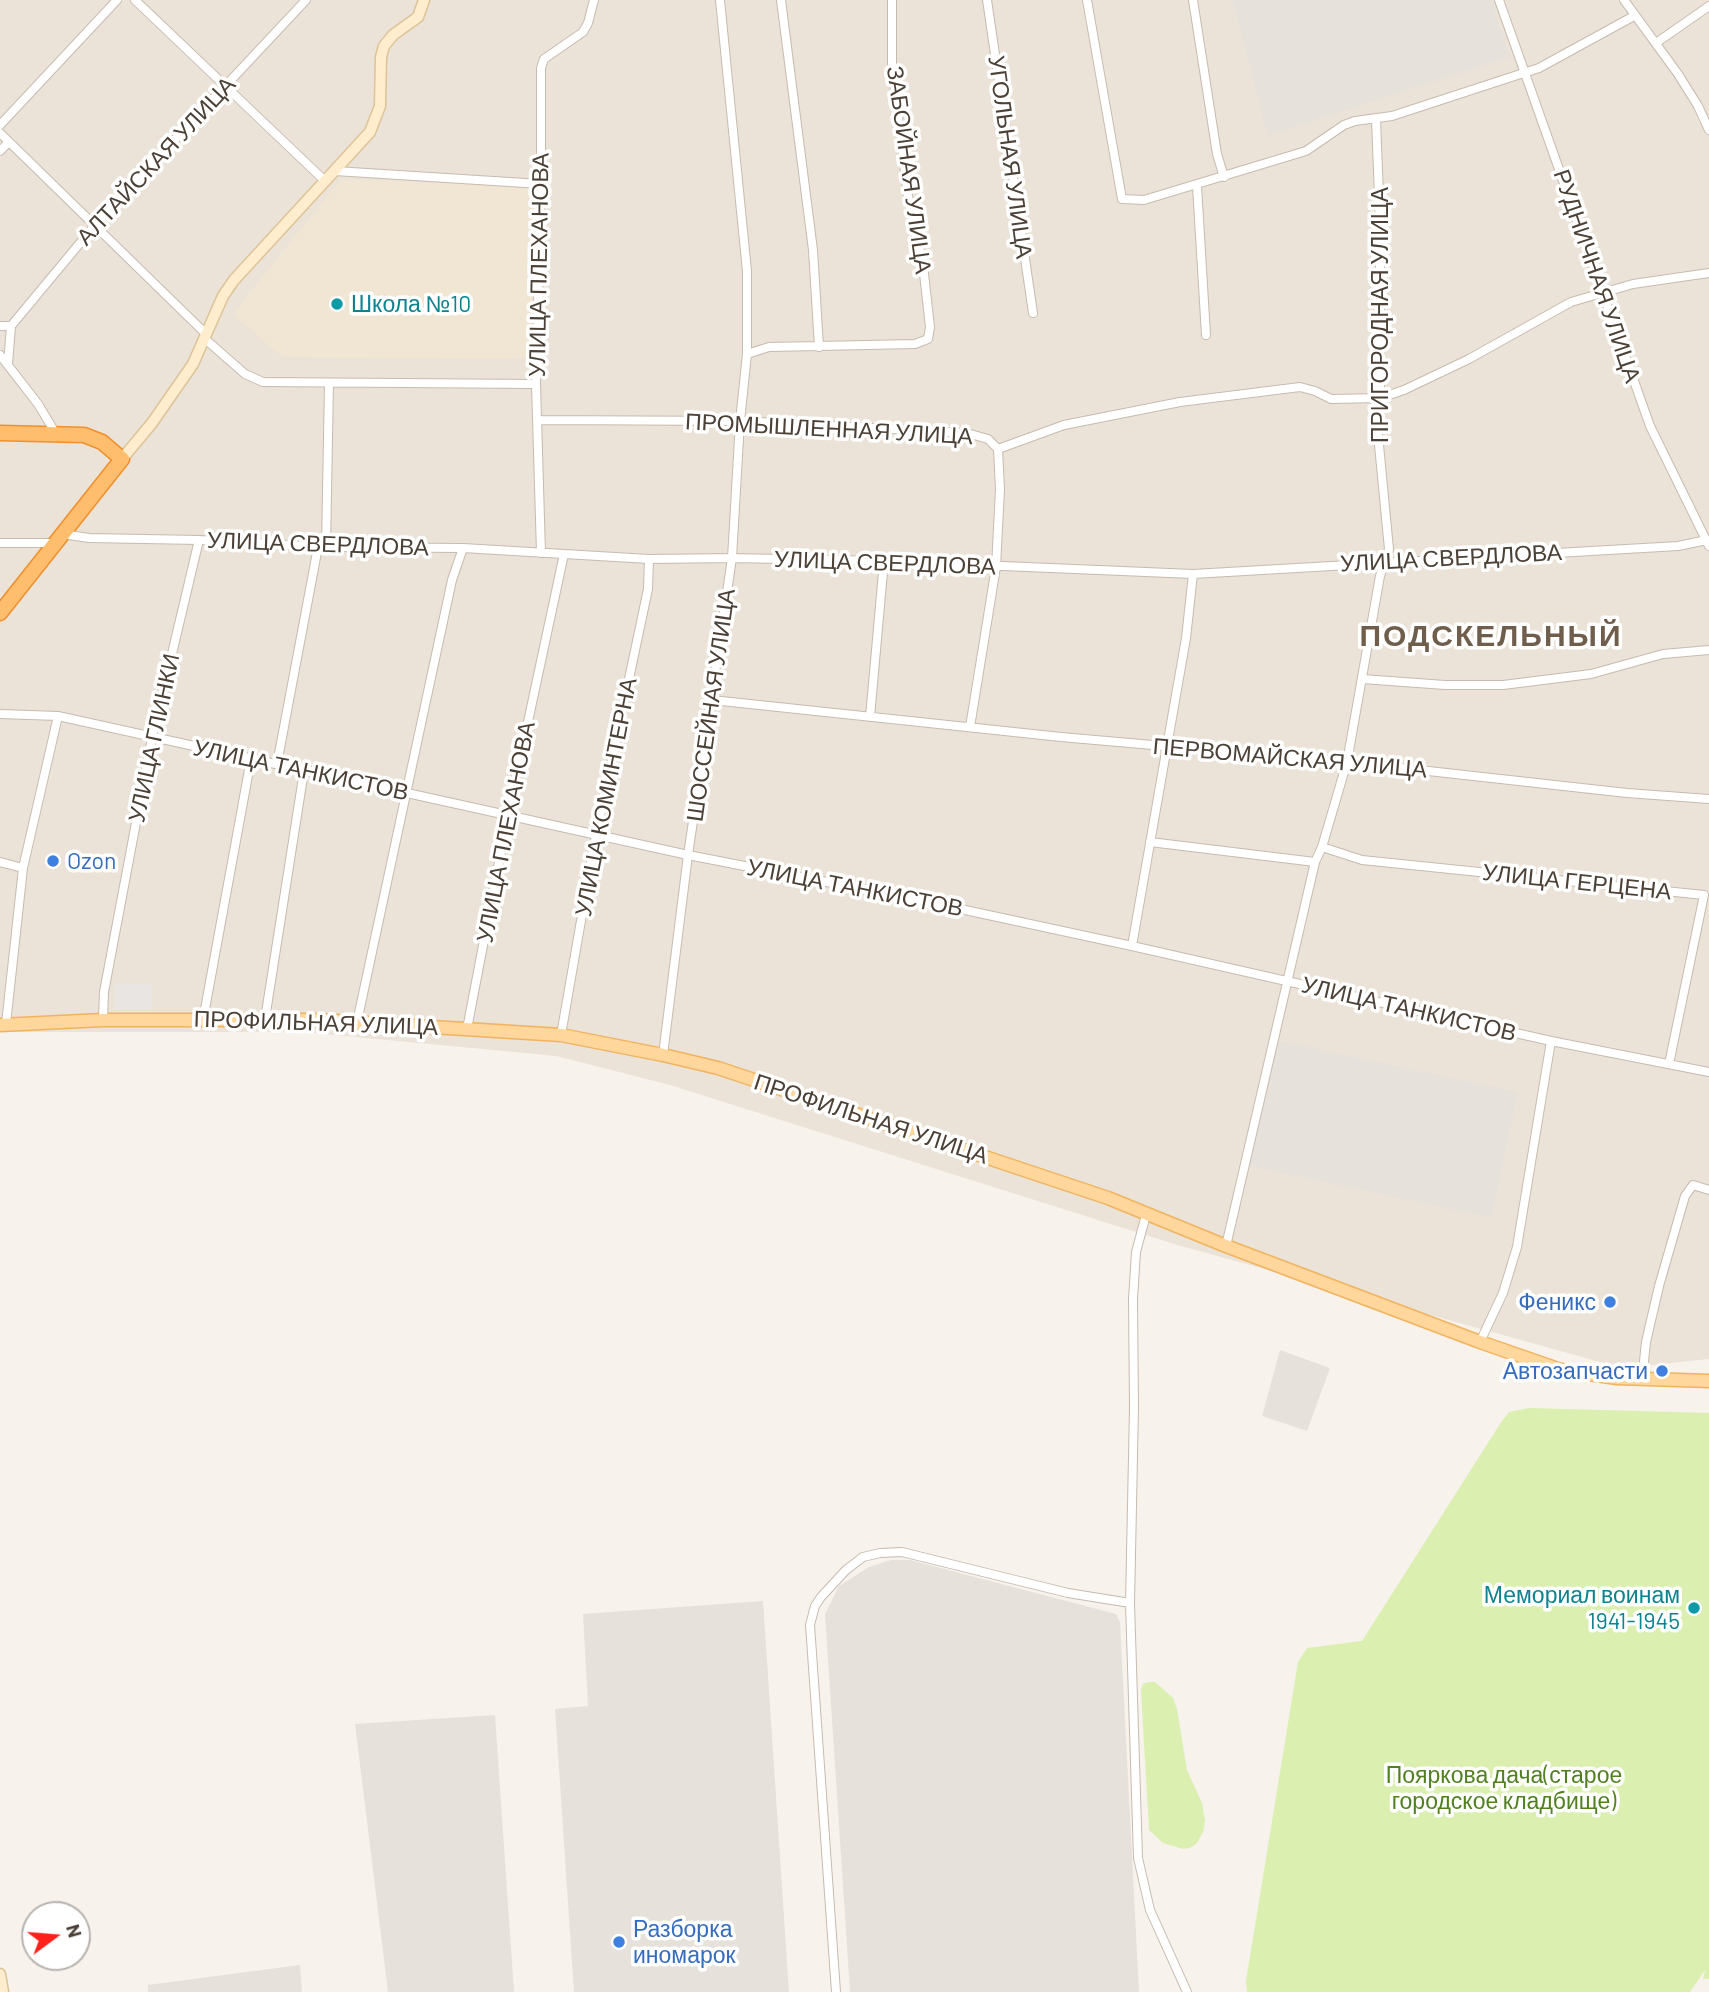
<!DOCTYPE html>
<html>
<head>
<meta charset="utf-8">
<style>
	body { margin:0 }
	#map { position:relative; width:1709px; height:1992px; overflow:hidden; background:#f7f2eb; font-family:Barlow,sans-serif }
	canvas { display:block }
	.north { position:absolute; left:21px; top:1901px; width:70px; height:70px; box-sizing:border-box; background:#fff; border:2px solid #b7b3af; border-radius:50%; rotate:74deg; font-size:19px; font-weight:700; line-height:28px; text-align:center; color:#4c4137 }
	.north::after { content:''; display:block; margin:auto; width:24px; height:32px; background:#ff201a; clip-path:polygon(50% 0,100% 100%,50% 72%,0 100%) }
</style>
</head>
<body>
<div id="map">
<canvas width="1709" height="1992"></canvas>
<div class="north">N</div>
</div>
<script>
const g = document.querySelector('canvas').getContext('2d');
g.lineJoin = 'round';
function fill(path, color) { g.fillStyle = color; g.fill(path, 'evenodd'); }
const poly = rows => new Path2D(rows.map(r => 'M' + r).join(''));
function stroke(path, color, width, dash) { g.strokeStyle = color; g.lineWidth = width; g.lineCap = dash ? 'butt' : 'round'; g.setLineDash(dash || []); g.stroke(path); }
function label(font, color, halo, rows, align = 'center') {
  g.font = font + ' Barlow,sans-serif'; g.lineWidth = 7; g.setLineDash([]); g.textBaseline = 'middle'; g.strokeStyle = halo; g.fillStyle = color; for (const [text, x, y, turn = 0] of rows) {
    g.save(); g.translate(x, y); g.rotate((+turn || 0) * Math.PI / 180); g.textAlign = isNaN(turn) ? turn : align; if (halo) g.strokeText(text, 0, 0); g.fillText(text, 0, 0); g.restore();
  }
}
fill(poly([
	[0,0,1709,0,1709,1359,1622,1368,1174,1244,670,1085,556,1056,303,1032,0,1032]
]), '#ebe3d8');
fill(poly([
	[1232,0,1491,0,1510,57,1268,136],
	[1271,1039,1518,1092,1492,1218,1245,1165],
	[1280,1350,1330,1368,1307,1431,1262,1416],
	[891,1560,910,1560,1116,1614,1120,1622,1139,1992,850,1992,825,1614,839,1586,869,1567],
	[763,1601,789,1992,574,1992,555,1709,588,1706,583,1614],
	[495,1715,514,1992,388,1992,355,1724],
	[300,1965,302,1992,148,1992,148,1985]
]), '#e7e1dc');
fill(poly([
	[341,179,537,186,530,359,282,357,236,317,236,310]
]), '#f1e5d3');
fill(poly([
	[1529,1408,1709,1413,1709,1979,1703,1979,1705,1970,1690,1992,1247,1992,1246,1981,1298,1662,1307,1648,1362,1641,1500,1424,1509,1412],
	[1149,1682,1155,1682,1173,1698,1177,1709,1187,1770,1202,1803,1205,1820,1203,1832,1197,1843,1190,1848,1183,1849,1163,1843,1149,1830,1141,1690,1143,1684]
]), '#daefb0');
fill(poly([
	[115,984,152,984,152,1010,115,1010]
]), '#e8e5e2');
const street = poly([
	[135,0,325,181],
	[781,0,813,250,819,347],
	[987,0,1033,313],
	[1087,0,1122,199,1144,200,1306,151,1344,125,1355,121,1392,116,1539,68,1634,16],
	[1193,0,1217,154,1224,177],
	[1499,0,1650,426,1709,546],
	[1624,0,1678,74,1698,106,1709,130],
	[1656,43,1709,6],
	[0,125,117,0],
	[0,133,206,334],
	[0,151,8,143],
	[335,171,541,184],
	[1197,186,1206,335],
	[0,326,11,326],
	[11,326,95,225,306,0],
	[204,338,245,374,263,382,536,384],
	[747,354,769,347,915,344,928,339,930,327,923,265,908,196,892,68,892,0],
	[0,355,38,404,56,434],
	[8,364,11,326],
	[538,420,740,421,967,433,988,439,998,449,1064,425,1180,402,1300,387,1315,391,1331,399,1380,398,1404,390,1469,359,1571,302,1633,284,1709,273],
	[62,534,89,538,199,540,326,547,463,548,649,559,732,558,884,561,1193,574,1678,546,1707,540],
	[0,543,55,543],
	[326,547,329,384],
	[541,553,536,384,541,184,541,68,544,59,583,32,588,23,594,0],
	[1362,679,1445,685,1503,685,1591,674,1663,654,1709,650],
	[712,700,1061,737,1347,762,1627,793,1709,799],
	[0,714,58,716,688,855,914,899,1132,946,1551,1041,1709,1072],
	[870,717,884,561],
	[970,727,996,567,1000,489,998,449],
	[277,764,318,547],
	[1150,842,1315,862],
	[1322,847,1362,860,1704,895,1669,1064],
	[0,862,23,868],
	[1132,946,1186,638,1193,574],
	[265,1019,304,771],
	[103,1020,104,992,152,738,199,540],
	[203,1020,251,759],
	[357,1022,452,580,463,548],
	[6,1024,23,868,58,716],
	[467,1029,508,815,564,554],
	[561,1035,596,835,648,589,649,559],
	[663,1055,688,855,732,558,740,421,747,354,747,271,720,0],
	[1146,1215,1136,1252,1133,1299,1134,1407,1130,1603,1138,1858,1150,1910,1187,1992],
	[1226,1246,1315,862,1322,847,1347,762,1380,576,1389,549,1376,414,1380,398,1380,222,1376,119],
	[1480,1342,1503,1293,1517,1247,1551,1041],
	[1642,1380,1646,1342,1659,1286,1685,1196,1693,1185,1709,1190],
	[836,1992,810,1625,815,1606,821,1597,846,1570,863,1557,880,1553,902,1552,1068,1593,1130,1603]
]);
const secondary = poly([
	[122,459,152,423,193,364,223,296,234,280,370,132,380,106,381,57,384,46,393,35,418,17,424,0],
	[0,1974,3,1992]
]);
const primary = poly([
	[0,1025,103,1020,319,1020,561,1035,663,1055,718,1068,1108,1198,1226,1246,1480,1342,1561,1370,1617,1378,1709,1381]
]);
const highway = poly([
	[0,433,84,435,102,442,122,459,0,613]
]);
stroke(street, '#c7bbaf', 10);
stroke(secondary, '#dec398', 13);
stroke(primary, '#f1b35e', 15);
stroke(highway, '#ef902d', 17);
stroke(street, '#fff', 8);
stroke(secondary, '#ffedcd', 10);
stroke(primary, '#ffd69c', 12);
stroke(highway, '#ffbd6e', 14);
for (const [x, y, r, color] of [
	[337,304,7,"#0f9aa8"],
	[53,861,7,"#3f7fe0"],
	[1610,1302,7,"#3f7fe0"],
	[1662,1371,7,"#3f7fe0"],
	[1694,1608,7,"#0f9aa8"],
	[619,1942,7,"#3f7fe0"]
]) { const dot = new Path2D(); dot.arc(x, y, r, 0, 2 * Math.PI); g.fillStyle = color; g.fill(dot); stroke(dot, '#fff', 2.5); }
label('23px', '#4c4137', '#fff', [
	["УГОЛЬНАЯ УЛИЦА",1010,157,82],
	["АЛТАЙСКАЯ УЛИЦА",156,161,-47],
	["ЗАБОЙНАЯ УЛИЦА",909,170,82],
	["УЛИЦА ПЛЕХАНОВА",539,265,-89],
	["РУДНИЧНАЯ УЛИЦА",1597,276,71],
	["ПРИГОРОДНАЯ УЛИЦА",1380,315,-90],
	["ПРОМЫШЛЕННАЯ УЛИЦА",829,429,3],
	["УЛИЦА СВЕРДЛОВА",318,544,2],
	["УЛИЦА СВЕРДЛОВА",1451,558,-3],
	["УЛИЦА СВЕРДЛОВА",885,563,2],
	["ШОССЕЙНАЯ УЛИЦА",711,705,-82],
	["УЛИЦА ГЛИНКИ",154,738,-78],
	["ПЕРВОМАЙСКАЯ УЛИЦА",1290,758,5],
	["УЛИЦА ТАНКИСТОВ",301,770,12],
	["УЛИЦА КОМИНТЕРНА",606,797,-79],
	["УЛИЦА ПЛЕХАНОВА",506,832,-79],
	["УЛИЦА ГЕРЦЕНА",1577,882,6],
	["УЛИЦА ТАНКИСТОВ",855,888,11],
	["УЛИЦА ТАНКИСТОВ",1409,1009,13],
	["ПРОФИЛЬНАЯ УЛИЦА",316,1023,2],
	["ПРОФИЛЬНАЯ УЛИЦА",871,1119,18]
]);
label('23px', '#0d838f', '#fff', [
	["Школа №10",351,304],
	["Мемориал воинам",1680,1595,"right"],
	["1941-1945",1680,1621,"right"]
], 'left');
label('23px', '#366cbe', '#fff', [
	["Ozon",67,861],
	["Феникс",1596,1302,"right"],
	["Автозапчасти",1648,1371,"right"],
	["Разборка",633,1929],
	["иномарок",633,1955]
], 'left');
label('23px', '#518021', '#fff', [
	["Пояркова дача(старое",1504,1775],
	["городское кладбище)",1504,1801]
]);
g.letterSpacing = '2px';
label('bold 30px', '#705e4d', '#fff', [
	["ПОДСКЕЛЬНЫЙ",1491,636]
]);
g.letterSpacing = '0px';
</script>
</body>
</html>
